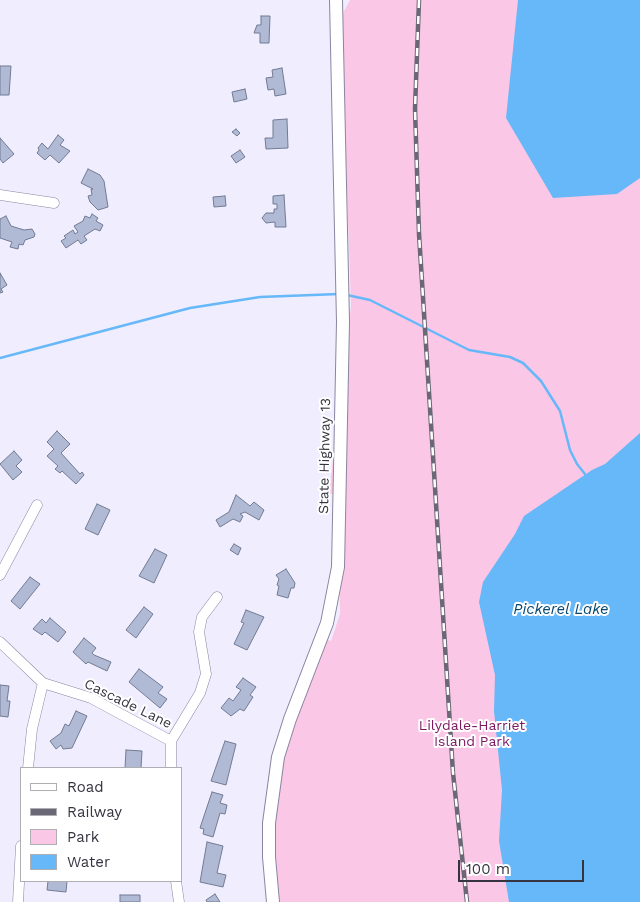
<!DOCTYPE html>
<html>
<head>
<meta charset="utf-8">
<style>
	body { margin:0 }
	#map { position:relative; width:640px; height:902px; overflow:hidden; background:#efedfe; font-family:"Work Sans",sans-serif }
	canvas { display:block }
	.legend { position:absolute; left:20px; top:767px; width:162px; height:115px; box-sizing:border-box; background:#fff; border:1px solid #afaeb3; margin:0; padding:6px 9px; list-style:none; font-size:15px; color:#363440 }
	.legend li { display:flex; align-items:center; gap:10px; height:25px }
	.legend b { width:25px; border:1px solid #afaeb3 }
	.scale { position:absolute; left:458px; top:860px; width:126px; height:22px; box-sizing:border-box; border:2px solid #363440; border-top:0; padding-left:6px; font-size:15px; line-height:18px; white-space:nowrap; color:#363440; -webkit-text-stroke:4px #fff; paint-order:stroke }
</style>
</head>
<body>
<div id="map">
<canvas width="640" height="902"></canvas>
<ul class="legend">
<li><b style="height:6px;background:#fff"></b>Road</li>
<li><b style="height:6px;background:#6a6876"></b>Railway</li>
<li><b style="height:14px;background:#fbc7e6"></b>Park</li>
<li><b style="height:14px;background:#66b8f8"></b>Water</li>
</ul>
<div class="scale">100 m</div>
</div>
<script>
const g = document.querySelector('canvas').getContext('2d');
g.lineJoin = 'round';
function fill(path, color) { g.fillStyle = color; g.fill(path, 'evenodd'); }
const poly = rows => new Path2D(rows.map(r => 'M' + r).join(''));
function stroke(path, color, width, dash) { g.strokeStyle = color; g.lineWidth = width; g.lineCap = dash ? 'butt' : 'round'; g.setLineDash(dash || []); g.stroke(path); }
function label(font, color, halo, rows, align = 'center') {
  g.font = font + ' "Work Sans",sans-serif'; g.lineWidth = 4; g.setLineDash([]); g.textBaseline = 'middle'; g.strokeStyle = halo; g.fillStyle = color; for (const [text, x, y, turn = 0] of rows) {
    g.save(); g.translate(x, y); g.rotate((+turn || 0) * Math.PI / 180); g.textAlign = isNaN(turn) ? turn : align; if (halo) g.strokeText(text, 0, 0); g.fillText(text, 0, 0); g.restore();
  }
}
fill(poly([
	[350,0,640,0,640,902,274,902,270,814,287,725,319,636,331,641,340,614,338,494,329,494,351,306,341,17]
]), '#fbc7e6');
fill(poly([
	[518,0,640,0,640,178,617,194,553,198,506,118],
	[640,433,640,902,509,902,499,841,502,790,494,711,495,675,479,602,483,582,515,534,524,516,592,470,605,464]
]), '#66b8f8');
stroke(poly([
	[347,295,370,300,469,350,510,357,523,363,541,381,560,411,570,450,577,464,585,474],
	[0,358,190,308,260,297,339,294]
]), '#66b8f8', 2.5);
const building = poly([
	[261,16,270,16,269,43,260,43,260,33,254,33,257,25,261,25,261,16],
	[0,66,11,66,9,95,0,95,0,66],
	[282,68,286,94,275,96,274,89,268,90,266,78,273,77,272,70,282,68],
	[245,89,247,99,234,102,232,92,245,89],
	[287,119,288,148,266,149,265,138,273,138,273,120,287,119],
	[236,129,240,133,237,136,232,132,236,129],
	[58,135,64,140,60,145,70,151,59,163,50,155,45,160,37,153,39,150,38,148,42,143,48,149,58,135],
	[0,138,14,154,3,163,0,159,0,138],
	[240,150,245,157,236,163,231,156,240,150],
	[88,169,100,175,104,181,108,207,98,210,90,202,88,196,92,195,91,189,93,189,81,183,88,169],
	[284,195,286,227,275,227,275,222,266,223,262,218,266,213,274,213,274,209,277,209,277,204,273,204,273,196,284,195],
	[225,196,226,206,214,207,213,197,225,196],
	[92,214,98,218,96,221,103,225,100,231,95,229,84,236,87,240,81,244,78,240,66,248,61,241,66,238,64,236,73,230,75,234,78,232,74,226,83,221,85,216,90,218,92,214],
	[6,216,11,226,24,230,32,229,35,234,34,237,25,240,23,245,19,244,18,249,10,247,12,242,0,238,0,219,6,216],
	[0,273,7,285,1,289,3,292,0,293,0,273],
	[57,431,70,444,61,453,80,474,82,472,84,475,76,484,62,471,60,473,55,469,58,466,47,456,54,449,47,442,57,431],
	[14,451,22,460,16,466,22,472,13,480,0,464,14,451],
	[236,495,250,506,254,502,264,510,259,520,245,512,240,514,243,516,240,522,233,519,220,527,216,520,229,512,236,495],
	[97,504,110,510,98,535,85,529,97,504],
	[234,544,241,548,238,555,230,550,234,544],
	[155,549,167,555,154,583,139,576,155,549],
	[286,569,295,583,294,588,291,588,288,598,277,595,279,586,277,585,279,579,276,575,286,569],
	[30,577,40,584,20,609,11,601,30,577],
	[144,607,153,614,136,638,126,630,144,607],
	[246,610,264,617,247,650,234,644,244,623,241,622,246,610],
	[50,618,66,632,58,642,45,632,42,635,33,629,42,619,46,623,50,618],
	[84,638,96,648,92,653,94,655,111,662,107,671,88,662,86,664,73,652,84,638],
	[139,669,163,687,158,693,167,699,160,708,129,682,139,669],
	[243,678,256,687,250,695,253,697,244,711,240,709,231,716,221,708,229,698,233,701,241,690,236,687,243,678],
	[0,685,9,686,7,701,10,701,8,717,0,716,0,685],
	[76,711,87,716,72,748,63,749,61,745,56,749,50,741,61,733,65,724,69,726,76,711],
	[225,741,236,744,226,785,211,781,225,741],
	[126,750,142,751,141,768,125,768,126,750],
	[212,792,223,795,220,803,227,805,225,814,220,813,213,837,203,834,204,829,200,828,212,792],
	[207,842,223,846,217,873,226,875,223,887,200,882,207,842],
	[48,881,67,881,66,892,47,890,48,881],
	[215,894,220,902,207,902,206,900,215,894],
	[120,895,140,895,140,902,120,902,120,895]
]);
fill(building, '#b0bad5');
stroke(building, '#717b93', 1);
const minor = poly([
	[0,195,54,203],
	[0,575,37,505],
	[0,642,43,683,91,698,171,741],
	[28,768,32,729,43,683],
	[171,768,171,741,200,693,206,674,199,632,202,617,217,597],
	[176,881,179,902],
	[18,902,21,846]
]);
const tertiary = poly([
	[273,902,269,857,269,823,278,757,290,719,327,623,338,567,343,322,336,0]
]);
stroke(minor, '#8a85a0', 11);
stroke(tertiary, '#8a85a0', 14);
stroke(minor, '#fff', 10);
stroke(tertiary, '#fff', 12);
const rail = poly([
	[419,0,415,109,419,234,453,773,467,902]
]);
stroke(rail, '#6a6876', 4.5);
stroke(rail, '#fff', 2.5, [8]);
label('14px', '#363440', '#fff', [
	["State Highway 13",325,456,-89],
	["Cascade Lane",128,704,26]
]);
label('14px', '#7b1860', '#fff', [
	["Lilydale-Harriet",472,726],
	["Island Park",472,742]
]);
label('italic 15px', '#074871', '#fff', [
	["Pickerel Lake",561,610]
]);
</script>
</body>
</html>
